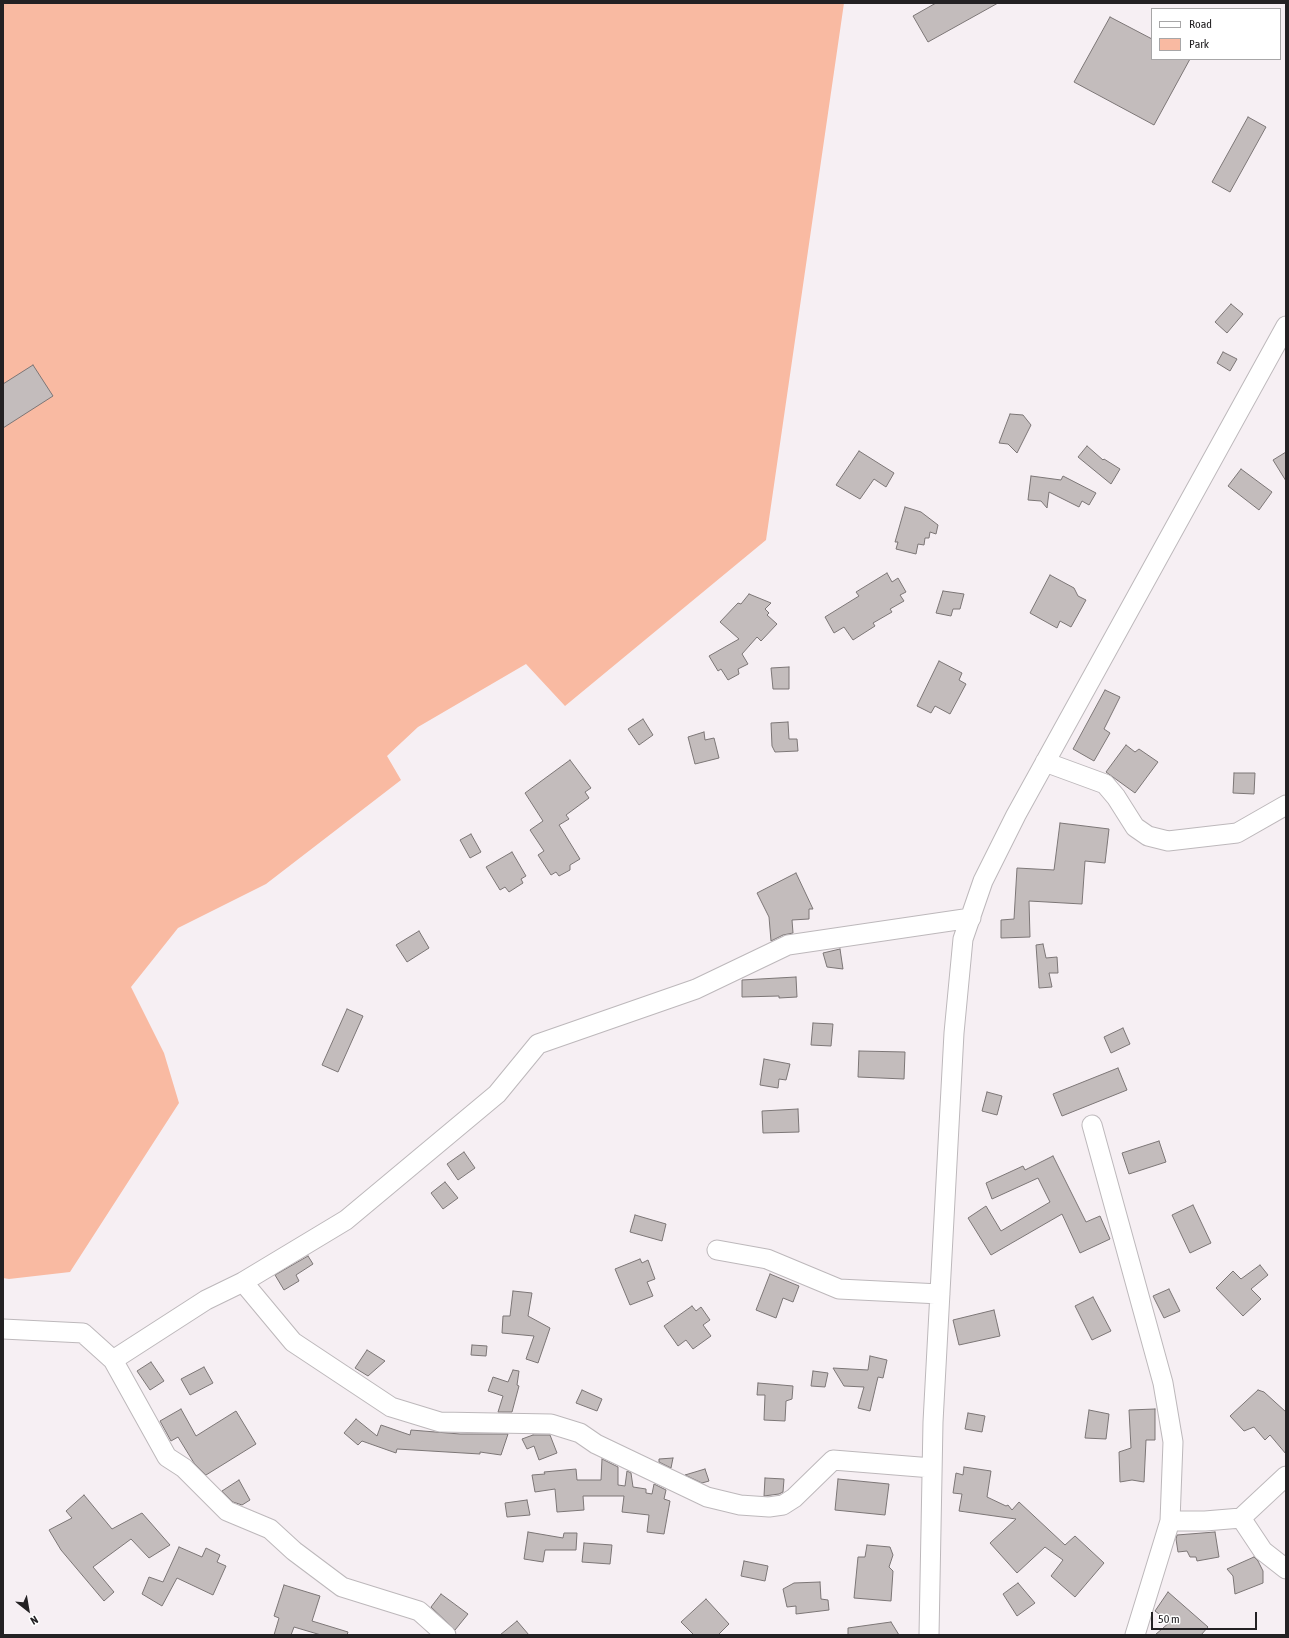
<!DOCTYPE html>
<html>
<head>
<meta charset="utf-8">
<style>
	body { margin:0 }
	#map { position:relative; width:1289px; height:1638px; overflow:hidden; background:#f6eff3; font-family:"Asap Condensed",sans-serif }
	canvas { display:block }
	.frame { position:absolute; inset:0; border:4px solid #232123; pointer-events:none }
	.legend { position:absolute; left:1151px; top:8px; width:130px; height:52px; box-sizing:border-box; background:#fff; border:1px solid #a7a6a7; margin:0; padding:5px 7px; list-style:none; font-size:12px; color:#232123 }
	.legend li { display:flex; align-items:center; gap:8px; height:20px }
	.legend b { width:20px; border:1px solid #a7a6a7 }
	.north { position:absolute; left:8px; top:1590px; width:40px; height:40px; -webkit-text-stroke:3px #fff; paint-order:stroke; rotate:149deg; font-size:11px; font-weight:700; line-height:16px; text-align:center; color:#232123 }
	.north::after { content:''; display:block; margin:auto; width:14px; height:18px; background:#232123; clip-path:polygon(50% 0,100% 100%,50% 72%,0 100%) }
	.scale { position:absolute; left:1151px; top:1612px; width:106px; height:18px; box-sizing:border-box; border:2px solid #232123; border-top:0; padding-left:5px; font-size:12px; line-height:14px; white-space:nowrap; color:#232123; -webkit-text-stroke:3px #fff; paint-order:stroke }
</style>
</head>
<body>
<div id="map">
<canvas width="1289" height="1638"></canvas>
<div class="frame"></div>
<ul class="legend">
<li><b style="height:5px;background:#fff"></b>Road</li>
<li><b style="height:11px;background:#f9baa2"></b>Park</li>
</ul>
<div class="north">N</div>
<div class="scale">50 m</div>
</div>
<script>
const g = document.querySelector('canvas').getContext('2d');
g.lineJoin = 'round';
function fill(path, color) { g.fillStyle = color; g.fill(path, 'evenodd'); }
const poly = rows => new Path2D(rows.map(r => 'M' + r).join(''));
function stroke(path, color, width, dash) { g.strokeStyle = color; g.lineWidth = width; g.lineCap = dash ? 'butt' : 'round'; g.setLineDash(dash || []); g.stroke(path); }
fill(poly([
	[3,3,844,3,766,540,565,706,526,664,418,727,387,756,401,780,266,884,178,928,131,987,164,1053,179,1103,70,1272,9,1279,3,1278]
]), '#f9baa2');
const building = poly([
	[936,3,998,3,928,42,913,16,936,3],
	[1110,17,1152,39,1152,59,1190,59,1154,125,1074,82,1110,17],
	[1248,117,1266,127,1230,192,1212,182,1248,117],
	[1231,304,1243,314,1227,333,1215,322,1231,304],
	[1223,352,1237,359,1230,371,1217,363,1223,352],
	[33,365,53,396,3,428,3,384,33,365],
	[1010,414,1023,415,1031,425,1017,453,1008,444,999,443,1010,414],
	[1087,446,1103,460,1104,459,1120,469,1111,484,1078,457,1087,446],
	[859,451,894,473,886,487,874,479,860,499,836,485,859,451],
	[1286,452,1286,481,1273,460,1286,452],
	[1241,469,1272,492,1259,510,1228,486,1241,469],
	[1031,476,1061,480,1063,476,1096,493,1089,505,1082,501,1079,507,1049,492,1047,508,1041,501,1028,500,1031,476],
	[905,507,921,512,938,525,936,534,930,532,929,538,925,538,924,545,918,544,916,554,896,549,898,542,895,542,905,507],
	[887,573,892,582,898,578,906,592,900,595,904,601,890,609,892,612,873,623,875,626,853,640,844,627,834,633,825,617,859,596,856,592,887,573],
	[1050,575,1074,588,1078,596,1086,600,1071,627,1060,621,1057,628,1030,613,1050,575],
	[943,591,964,594,960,609,953,609,951,616,936,613,943,591],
	[749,594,771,603,765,609,769,613,767,615,777,624,761,641,757,637,742,654,748,664,738,669,739,674,728,680,721,669,718,671,709,656,739,639,720,622,738,603,741,604,749,594],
	[939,661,962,673,959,680,966,684,950,714,935,706,931,713,917,706,939,661],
	[789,667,789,689,773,689,771,668,789,667],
	[1105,690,1120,697,1104,729,1110,733,1094,761,1073,749,1105,690],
	[643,719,653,735,639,745,628,729,643,719],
	[788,722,789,739,797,739,798,751,775,752,772,746,771,723,788,722],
	[704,732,705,740,714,738,719,758,695,764,688,737,704,732],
	[1126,745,1135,752,1139,749,1158,762,1135,793,1106,772,1126,745],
	[570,760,591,788,585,792,589,798,566,815,569,819,559,825,580,859,570,865,570,870,559,876,556,872,551,875,538,855,544,851,530,830,543,821,525,793,570,760],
	[1234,773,1255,773,1254,794,1233,793,1234,773],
	[1060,823,1109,829,1105,863,1085,861,1082,904,1029,901,1030,937,1001,938,1001,920,1014,919,1017,868,1054,870,1060,823],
	[471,834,481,852,470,858,460,840,471,834],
	[512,852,526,876,521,879,523,883,509,892,505,887,500,890,486,867,512,852],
	[796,873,813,909,809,909,809,919,792,920,793,933,783,935,771,941,769,917,757,893,796,873],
	[419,931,429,948,407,962,396,945,419,931],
	[1043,944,1046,958,1057,957,1058,973,1049,973,1052,987,1039,988,1036,945,1043,944],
	[840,949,843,969,827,967,823,953,840,949],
	[796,977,797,997,779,998,779,996,742,997,742,980,796,977],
	[347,1009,363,1016,338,1072,322,1065,347,1009],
	[813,1023,833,1024,831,1046,811,1045,813,1023],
	[1123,1028,1130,1044,1111,1053,1104,1037,1123,1028],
	[859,1051,905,1052,904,1079,858,1077,859,1051],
	[764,1059,790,1064,786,1080,779,1079,778,1088,760,1085,764,1059],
	[1118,1068,1127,1090,1062,1116,1053,1094,1118,1068],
	[987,1092,1002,1096,997,1115,982,1111,987,1092],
	[798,1109,799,1132,763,1133,762,1111,798,1109],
	[1159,1141,1166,1162,1129,1174,1122,1153,1159,1141],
	[464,1152,475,1168,458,1180,447,1164,464,1152],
	[1053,1156,1086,1222,1100,1216,1110,1239,1080,1253,1062,1214,991,1255,968,1218,986,1206,1001,1231,1050,1202,1038,1178,992,1199,986,1183,1023,1166,1025,1170,1053,1156],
	[445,1182,458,1198,443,1209,431,1193,445,1182],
	[1193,1205,1211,1243,1190,1253,1172,1215,1193,1205],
	[635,1215,666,1224,662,1241,630,1232,635,1215],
	[308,1256,313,1264,296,1275,299,1281,284,1290,275,1275,308,1256],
	[640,1259,642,1263,648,1260,655,1279,647,1282,653,1296,630,1305,615,1269,640,1259],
	[1260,1265,1268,1275,1251,1289,1261,1299,1243,1316,1216,1288,1233,1271,1241,1279,1260,1265],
	[770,1274,799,1286,793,1302,783,1298,776,1318,756,1310,770,1274],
	[1169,1289,1180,1311,1164,1318,1153,1296,1169,1289],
	[513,1291,532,1293,528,1316,550,1328,538,1363,526,1359,534,1336,502,1333,503,1316,510,1316,513,1291],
	[1093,1297,1111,1331,1092,1340,1075,1306,1093,1297],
	[692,1306,696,1311,701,1307,710,1320,703,1325,711,1336,693,1349,686,1340,678,1346,664,1326,692,1306],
	[994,1310,1000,1336,959,1345,953,1320,994,1310],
	[472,1345,487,1346,486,1356,471,1355,472,1345],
	[367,1350,385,1361,368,1376,355,1368,367,1350],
	[870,1356,887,1360,883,1378,878,1377,870,1411,858,1408,864,1387,844,1386,833,1368,868,1370,870,1356],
	[151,1362,164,1381,150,1390,137,1371,151,1362],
	[204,1367,213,1383,190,1395,181,1379,204,1367],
	[513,1370,519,1371,517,1385,519,1386,512,1412,498,1412,503,1396,488,1391,493,1377,508,1382,513,1370],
	[813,1371,828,1373,825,1387,811,1386,813,1371],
	[758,1383,793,1386,792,1399,786,1401,785,1421,764,1420,765,1395,757,1395,758,1383],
	[582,1390,602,1399,597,1411,576,1403,582,1390],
	[1258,1390,1264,1392,1286,1412,1286,1454,1270,1435,1265,1440,1254,1427,1244,1431,1230,1416,1258,1390],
	[181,1409,196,1436,236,1411,256,1444,206,1475,194,1463,178,1437,171,1441,160,1421,181,1409],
	[1155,1409,1155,1440,1146,1440,1144,1482,1132,1480,1120,1482,1119,1452,1131,1448,1129,1410,1155,1409],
	[1089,1410,1109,1414,1106,1439,1085,1438,1089,1410],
	[968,1413,985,1416,982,1432,965,1429,968,1413],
	[356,1419,377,1436,381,1425,410,1435,411,1430,460,1434,508,1434,501,1455,480,1452,480,1454,397,1449,396,1453,362,1441,358,1445,344,1433,356,1419],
	[533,1435,550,1435,557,1453,539,1460,534,1446,527,1449,522,1439,533,1435],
	[673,1458,671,1468,659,1462,659,1459,673,1458],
	[602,1459,618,1467,618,1485,625,1486,627,1471,631,1473,633,1487,646,1489,646,1493,652,1494,654,1484,666,1490,664,1499,670,1501,664,1534,647,1532,649,1515,622,1512,624,1496,583,1496,584,1510,557,1512,555,1489,535,1492,532,1475,545,1474,544,1472,576,1469,577,1480,601,1480,602,1459],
	[964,1467,991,1471,987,1497,1006,1506,1008,1505,1012,1510,1019,1502,1065,1545,1075,1536,1104,1563,1075,1597,1051,1576,1063,1560,1045,1547,1017,1573,990,1543,1016,1519,959,1511,962,1494,953,1493,956,1473,963,1475,964,1467],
	[705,1469,709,1481,702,1483,685,1475,705,1469],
	[765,1478,784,1479,783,1492,779,1494,764,1496,765,1478],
	[838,1479,889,1484,885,1515,835,1510,838,1479],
	[239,1480,250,1500,242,1505,233,1502,222,1491,239,1480],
	[84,1495,112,1529,142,1513,170,1545,149,1558,131,1539,93,1567,114,1592,104,1601,61,1550,49,1530,72,1518,66,1511,84,1495],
	[527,1500,530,1515,507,1517,505,1503,527,1500],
	[528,1532,563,1538,564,1533,577,1533,576,1550,545,1550,543,1562,524,1559,528,1532],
	[1215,1532,1219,1557,1197,1561,1196,1557,1190,1557,1187,1551,1178,1552,1176,1539,1177,1535,1215,1532],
	[584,1543,612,1545,610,1564,582,1562,584,1543],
	[867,1545,890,1547,893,1555,889,1567,893,1571,891,1601,854,1598,858,1557,865,1557,867,1545],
	[179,1547,202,1557,206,1548,220,1555,217,1562,226,1566,213,1595,177,1578,162,1606,142,1594,149,1577,163,1582,179,1547],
	[1254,1557,1258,1561,1263,1571,1263,1583,1235,1594,1233,1576,1227,1569,1254,1557],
	[744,1561,768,1566,765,1581,741,1576,744,1561],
	[820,1582,821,1599,828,1600,829,1610,796,1614,796,1606,787,1607,783,1589,794,1583,820,1582],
	[1018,1583,1035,1603,1017,1616,1003,1594,1018,1583],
	[284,1585,320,1596,312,1621,348,1632,347,1635,321,1635,294,1627,291,1635,274,1635,279,1618,274,1616,284,1585],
	[1168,1592,1208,1627,1201,1635,1155,1635,1170,1622,1155,1611,1168,1592],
	[441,1594,468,1614,455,1630,431,1607,441,1594],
	[706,1599,729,1624,718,1635,694,1635,681,1622,706,1599],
	[517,1621,529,1635,500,1635,517,1621],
	[891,1622,899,1635,848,1635,848,1628,891,1622]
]);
fill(building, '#c3bcbc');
stroke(building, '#7c7676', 1);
const minor = poly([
	[1045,762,1105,784,1116,797,1135,827,1148,836,1168,841,1237,833,1286,805],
	[1092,1125,1163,1383,1173,1442,1170,1521,1135,1635],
	[717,1250,767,1259,839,1289,940,1294],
	[243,1282,293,1342,391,1407,440,1422,551,1424,580,1433,596,1444,707,1497,740,1505,769,1507,783,1505,794,1498,833,1460,932,1468],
	[3,1329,83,1333,113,1360,167,1457,184,1468,227,1511,270,1529,294,1551,342,1587,419,1611,446,1635],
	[113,1360,206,1300,243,1282,346,1220,497,1094,538,1044,696,989,788,945,971,918],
	[1241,1518,1263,1551,1286,1569],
	[1170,1521,1205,1521,1241,1518,1286,1476],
	[929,1635,933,1422,954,1033,963,939,983,881,1016,815,1286,326]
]);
stroke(minor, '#bdb8bb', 21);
stroke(minor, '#fff', 19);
</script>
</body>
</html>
